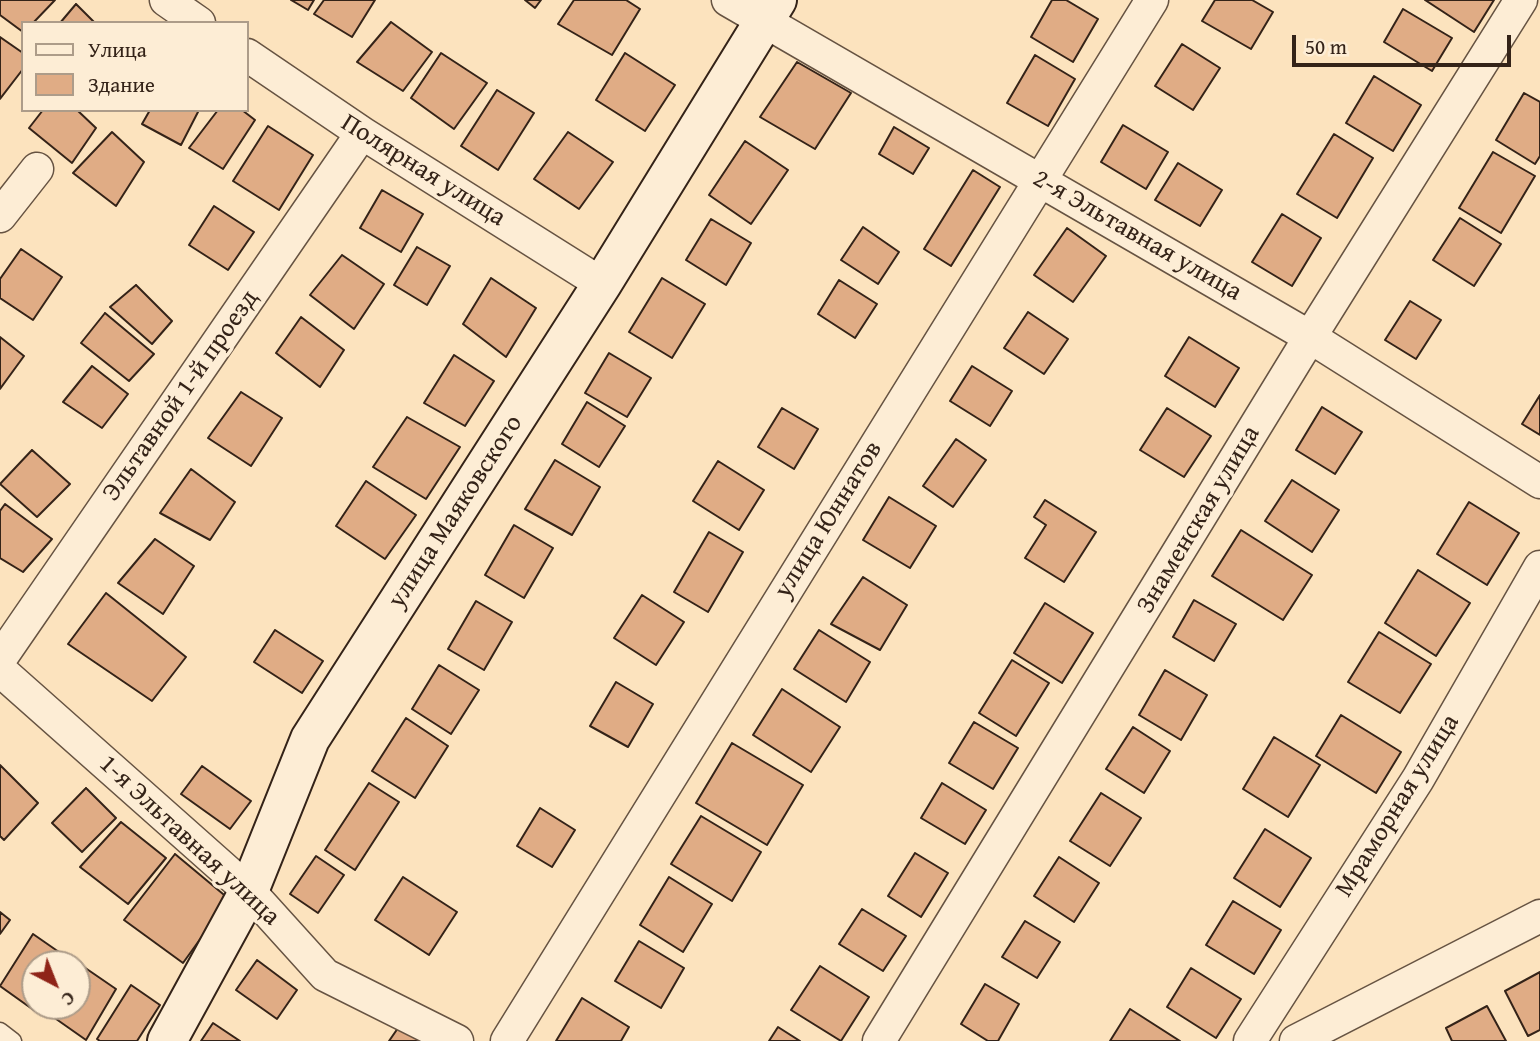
<!DOCTYPE html>
<html>
<head>
<meta charset="utf-8">
<style>
	body { margin:0 }
	#map { position:relative; width:1540px; height:1041px; overflow:hidden; background:#fce3be; font-family:"Gentium Book Plus",serif }
	canvas { display:block }
	.legend { position:absolute; left:21px; top:21px; width:228px; height:91px; box-sizing:border-box; background:#fdedd5; border:2px solid #ad9c89; margin:0; padding:9px 12px; list-style:none; font-size:21px; color:#342318 }
	.legend li { display:flex; align-items:center; gap:14px; height:35px }
	.legend b { width:35px; border:2px solid #ad9c89 }
	.north { position:absolute; left:21px; top:950px; width:70px; height:70px; box-sizing:border-box; background:#fdedd5; border:2px solid #ad9c89; border-radius:50%; rotate:138deg; font-size:19px; font-weight:700; line-height:28px; text-align:center; color:#342318 }
	.north::after { content:''; display:block; margin:auto; width:24px; height:32px; background:#8f2418; clip-path:polygon(50% 0,100% 100%,50% 72%,0 100%) }
	.scale { position:absolute; left:1292px; top:35px; width:219px; height:32px; box-sizing:border-box; border:4px solid #342318; border-top:0; padding-left:9px; font-size:21px; line-height:24px; white-space:nowrap; color:#342318; -webkit-text-stroke:5px #fdedd5; paint-order:stroke }
</style>
</head>
<body>
<div id="map">
<canvas width="1540" height="1041"></canvas>
<ul class="legend">
<li><b style="height:9px;background:#fdedd5"></b>Улица</li>
<li><b style="height:19px;background:#e0ac85"></b>Здание</li>
</ul>
<div class="north">С</div>
<div class="scale">50 m</div>
</div>
<script>
const g = document.querySelector('canvas').getContext('2d');
g.lineJoin = 'round';
function fill(path, color) { g.fillStyle = color; g.fill(path, 'evenodd'); }
const poly = rows => new Path2D(rows.map(r => 'M' + r).join(''));
function stroke(path, color, width, dash) { g.strokeStyle = color; g.lineWidth = width; g.lineCap = dash ? 'butt' : 'round'; g.setLineDash(dash || []); g.stroke(path); }
function label(font, color, halo, rows, align = 'center') {
  g.font = font + ' "Gentium Book Plus",serif'; g.lineWidth = 7; g.setLineDash([]); g.textBaseline = 'middle'; g.strokeStyle = halo; g.fillStyle = color; for (const [text, x, y, turn = 0] of rows) {
    g.save(); g.translate(x, y); g.rotate((+turn || 0) * Math.PI / 180); g.textAlign = isNaN(turn) ? turn : align; if (halo) g.strokeText(text, 0, 0); g.fillText(text, 0, 0); g.restore();
  }
}
const building = poly([
	[0,0,55,0,33,23,23,23,23,32,0,15,0,0],
	[291,0,314,0,308,10,291,0],
	[324,0,375,0,352,37,314,14,324,0],
	[525,0,541,0,535,8,525,0],
	[574,0,626,0,640,9,612,55,558,24,574,0],
	[1052,0,1066,0,1098,19,1073,62,1031,37,1052,0],
	[1215,0,1252,0,1273,12,1251,49,1202,21,1215,0],
	[1425,0,1494,0,1474,32,1425,0],
	[76,4,95,23,60,23,76,4],
	[1403,9,1452,38,1432,71,1384,42,1403,9],
	[391,22,432,52,403,91,357,62,391,22],
	[0,37,23,53,23,69,0,99,0,37],
	[1182,44,1220,68,1193,110,1155,86,1182,44],
	[441,53,487,83,454,129,411,98,441,53],
	[625,53,675,85,645,131,596,100,625,53],
	[1035,55,1075,79,1048,126,1007,103,1035,55],
	[797,62,851,93,815,149,760,117,797,62],
	[1374,76,1421,105,1393,151,1346,123,1374,76],
	[497,90,534,113,498,170,461,146,497,90],
	[1524,93,1540,102,1540,156,1535,164,1496,140,1524,93],
	[43,110,77,110,96,128,72,163,29,128,43,110],
	[150,110,199,110,181,145,142,124,150,110],
	[218,110,242,110,255,120,223,169,189,148,218,110],
	[1123,125,1168,152,1146,189,1101,162,1123,125],
	[268,126,313,155,279,210,233,181,268,126],
	[894,127,929,148,913,174,879,154,894,127],
	[112,132,144,162,116,206,73,173,112,132],
	[568,132,613,162,579,209,534,179,568,132],
	[1334,134,1373,158,1337,218,1297,194,1334,134],
	[745,141,788,170,751,224,709,195,745,141],
	[1493,152,1535,176,1501,233,1459,208,1493,152],
	[1178,163,1222,190,1200,226,1155,200,1178,163],
	[973,170,1000,187,951,266,924,249,973,170],
	[382,190,423,214,401,252,360,228,382,190],
	[214,206,254,232,228,270,189,245,214,206],
	[1282,214,1321,238,1292,286,1252,262,1282,214],
	[1460,218,1501,244,1474,286,1433,260,1460,218],
	[711,219,751,243,726,285,686,260,711,219],
	[863,227,899,252,878,284,841,260,863,227],
	[1067,228,1106,256,1073,302,1034,275,1067,228],
	[417,247,450,266,427,305,394,285,417,247],
	[21,249,62,277,33,320,0,298,0,279,21,249],
	[342,255,384,284,354,329,310,295,342,255],
	[491,278,536,308,506,357,463,324,491,278],
	[662,278,705,304,672,358,629,332,662,278],
	[839,280,877,304,855,338,818,314,839,280],
	[136,285,172,321,152,344,110,307,136,285],
	[1410,301,1441,320,1416,359,1385,340,1410,301],
	[1028,312,1068,339,1044,374,1004,348,1028,312],
	[105,313,154,354,129,381,81,343,105,313],
	[301,317,344,350,320,387,276,353,301,317],
	[0,337,24,356,0,389,0,337],
	[1189,337,1239,368,1215,407,1165,376,1189,337],
	[609,353,651,378,627,417,585,393,609,353],
	[454,355,494,381,465,426,424,403,454,355],
	[92,366,128,394,102,428,63,402,92,366],
	[972,366,1012,391,990,426,950,401,972,366],
	[241,392,282,418,251,466,208,438,241,392],
	[1540,395,1540,435,1522,424,1540,395],
	[587,402,625,426,599,467,562,444,587,402],
	[1322,407,1362,432,1335,474,1296,450,1322,407],
	[782,408,818,429,794,469,758,447,782,408],
	[1167,408,1211,436,1184,477,1140,450,1167,408],
	[407,417,460,447,426,499,373,467,407,417],
	[956,439,986,460,953,507,923,486,956,439],
	[32,450,70,484,37,517,0,484,32,450],
	[555,460,600,487,572,535,525,509,555,460],
	[718,461,764,490,739,530,693,501,718,461],
	[191,469,235,502,210,540,160,513,191,469],
	[1292,480,1339,510,1312,552,1265,521,1292,480],
	[366,481,416,515,385,559,336,526,366,481],
	[889,497,936,526,910,568,863,540,889,497],
	[1045,500,1096,532,1064,582,1025,558,1046,525,1034,517,1045,500],
	[1469,502,1519,533,1487,585,1437,554,1469,502],
	[5,504,52,539,23,572,0,558,0,511,5,504],
	[514,525,553,548,524,598,485,575,514,525],
	[1241,530,1312,575,1283,620,1212,576,1241,530],
	[709,532,743,552,708,612,674,592,709,532],
	[155,539,194,566,163,614,118,583,155,539],
	[1418,570,1470,603,1436,656,1385,623,1418,570],
	[863,577,907,605,880,650,831,624,863,577],
	[106,593,186,657,152,701,68,644,106,593],
	[642,595,684,622,656,665,614,638,642,595],
	[1194,600,1236,624,1214,661,1173,637,1194,600],
	[476,601,512,622,484,670,448,649,476,601],
	[1045,603,1093,633,1062,683,1014,653,1045,603],
	[275,630,323,661,302,693,254,662,275,630],
	[819,630,870,662,846,702,794,669,819,630],
	[1379,632,1431,664,1400,713,1348,682,1379,632],
	[1012,660,1049,683,1016,736,979,713,1012,660],
	[439,665,479,690,451,734,412,709,439,665],
	[1165,670,1207,695,1181,740,1139,715,1165,670],
	[616,682,653,704,628,747,590,726,616,682],
	[782,689,840,727,811,772,753,735,782,689],
	[1341,715,1401,752,1376,793,1316,756,1341,715],
	[406,718,448,746,415,798,372,771,406,718],
	[974,722,1018,748,993,789,949,763,974,722],
	[1133,727,1170,751,1144,793,1106,769,1133,727],
	[1274,737,1320,765,1288,817,1243,789,1274,737],
	[732,743,803,785,767,845,696,803,732,743],
	[0,765,38,803,4,840,0,836,0,765],
	[202,766,251,801,230,829,181,794,202,766],
	[369,783,399,802,355,870,325,850,369,783],
	[942,783,986,810,965,844,921,818,942,783],
	[86,788,116,818,82,852,52,823,86,788],
	[1101,793,1141,818,1110,866,1070,841,1101,793],
	[540,808,575,830,552,867,517,846,540,808],
	[701,816,761,852,732,901,671,864,701,816],
	[121,822,166,858,128,904,80,867,121,822],
	[1265,829,1311,858,1280,907,1234,878,1265,829],
	[915,853,948,873,921,917,888,896,915,853],
	[175,854,229,899,183,963,124,920,175,854],
	[316,856,344,875,318,913,290,894,316,856],
	[1059,857,1099,883,1074,922,1034,896,1059,857],
	[403,877,457,912,429,955,375,920,403,877],
	[669,877,712,904,683,952,640,925,669,877],
	[1233,901,1281,930,1254,974,1206,945,1233,901],
	[862,909,906,936,883,971,839,944,862,909],
	[0,912,10,920,0,934,0,912],
	[1025,921,1060,942,1037,978,1002,957,1025,921],
	[33,934,69,959,66,964,35,964,35,1006,39,1006,35,1011,0,986,33,934],
	[639,941,684,968,661,1008,615,981,639,941],
	[257,960,297,990,277,1019,236,990,257,960],
	[81,965,116,989,86,1040,49,1014,54,1006,77,1006,77,971,81,965],
	[820,966,869,997,841,1041,791,1010,820,966],
	[1191,968,1241,999,1216,1038,1167,1007,1191,968],
	[1540,972,1540,1030,1528,1036,1505,991,1540,972],
	[985,984,1019,1004,998,1041,988,1041,961,1024,985,984],
	[131,985,160,1005,137,1041,100,1041,97,1039,131,985],
	[582,998,629,1027,621,1041,556,1041,582,998],
	[1487,1006,1506,1041,1452,1041,1446,1028,1487,1006],
	[1130,1009,1180,1041,1110,1041,1130,1009],
	[213,1023,240,1041,201,1041,213,1023],
	[778,1027,800,1041,769,1041,778,1027],
	[398,1028,422,1041,389,1041,398,1028]
]);
fill(building, '#e0ac85');
stroke(building, '#342318', 2);
const lane = poly([
	[0,1031,13,1041]
]);
const street = poly([
	[166,0,199,23],
	[728,0,1310,337,1540,482],
	[247,55,362,133,602,284],
	[0,216,37,169],
	[0,659,362,133],
	[0,670,249,891,325,975,457,1041],
	[507,1041,1152,0],
	[879,1041,1310,337,1521,0],
	[1250,1041,1418,779,1540,567],
	[1296,1041,1540,916]
]);
const secondary = poly([
	[167,1041,249,891,310,739,602,284,777,0]
]);
stroke(lane, '#665342', 19);
stroke(street, '#665342', 35);
stroke(secondary, '#342318', 42);
stroke(lane, '#fdedd5', 16);
stroke(street, '#fdedd5', 32);
stroke(secondary, '#fdedd5', 38);
label('26px', '#342318', '#fdedd5', [
	["Полярная улица",423,171,32],
	["2-я Эльтавная улица",1137,236,30],
	["Эльтавной 1-й проезд",181,396,-55],
	["улица Маяковского",456,512,-57],
	["улица Юннатов",829,520,-58],
	["Знаменская улица",1199,520,-59],
	["Мраморная улица",1398,806,-58],
	["1-я Эльтавная улица",189,841,43]
]);
</script>
</body>
</html>
